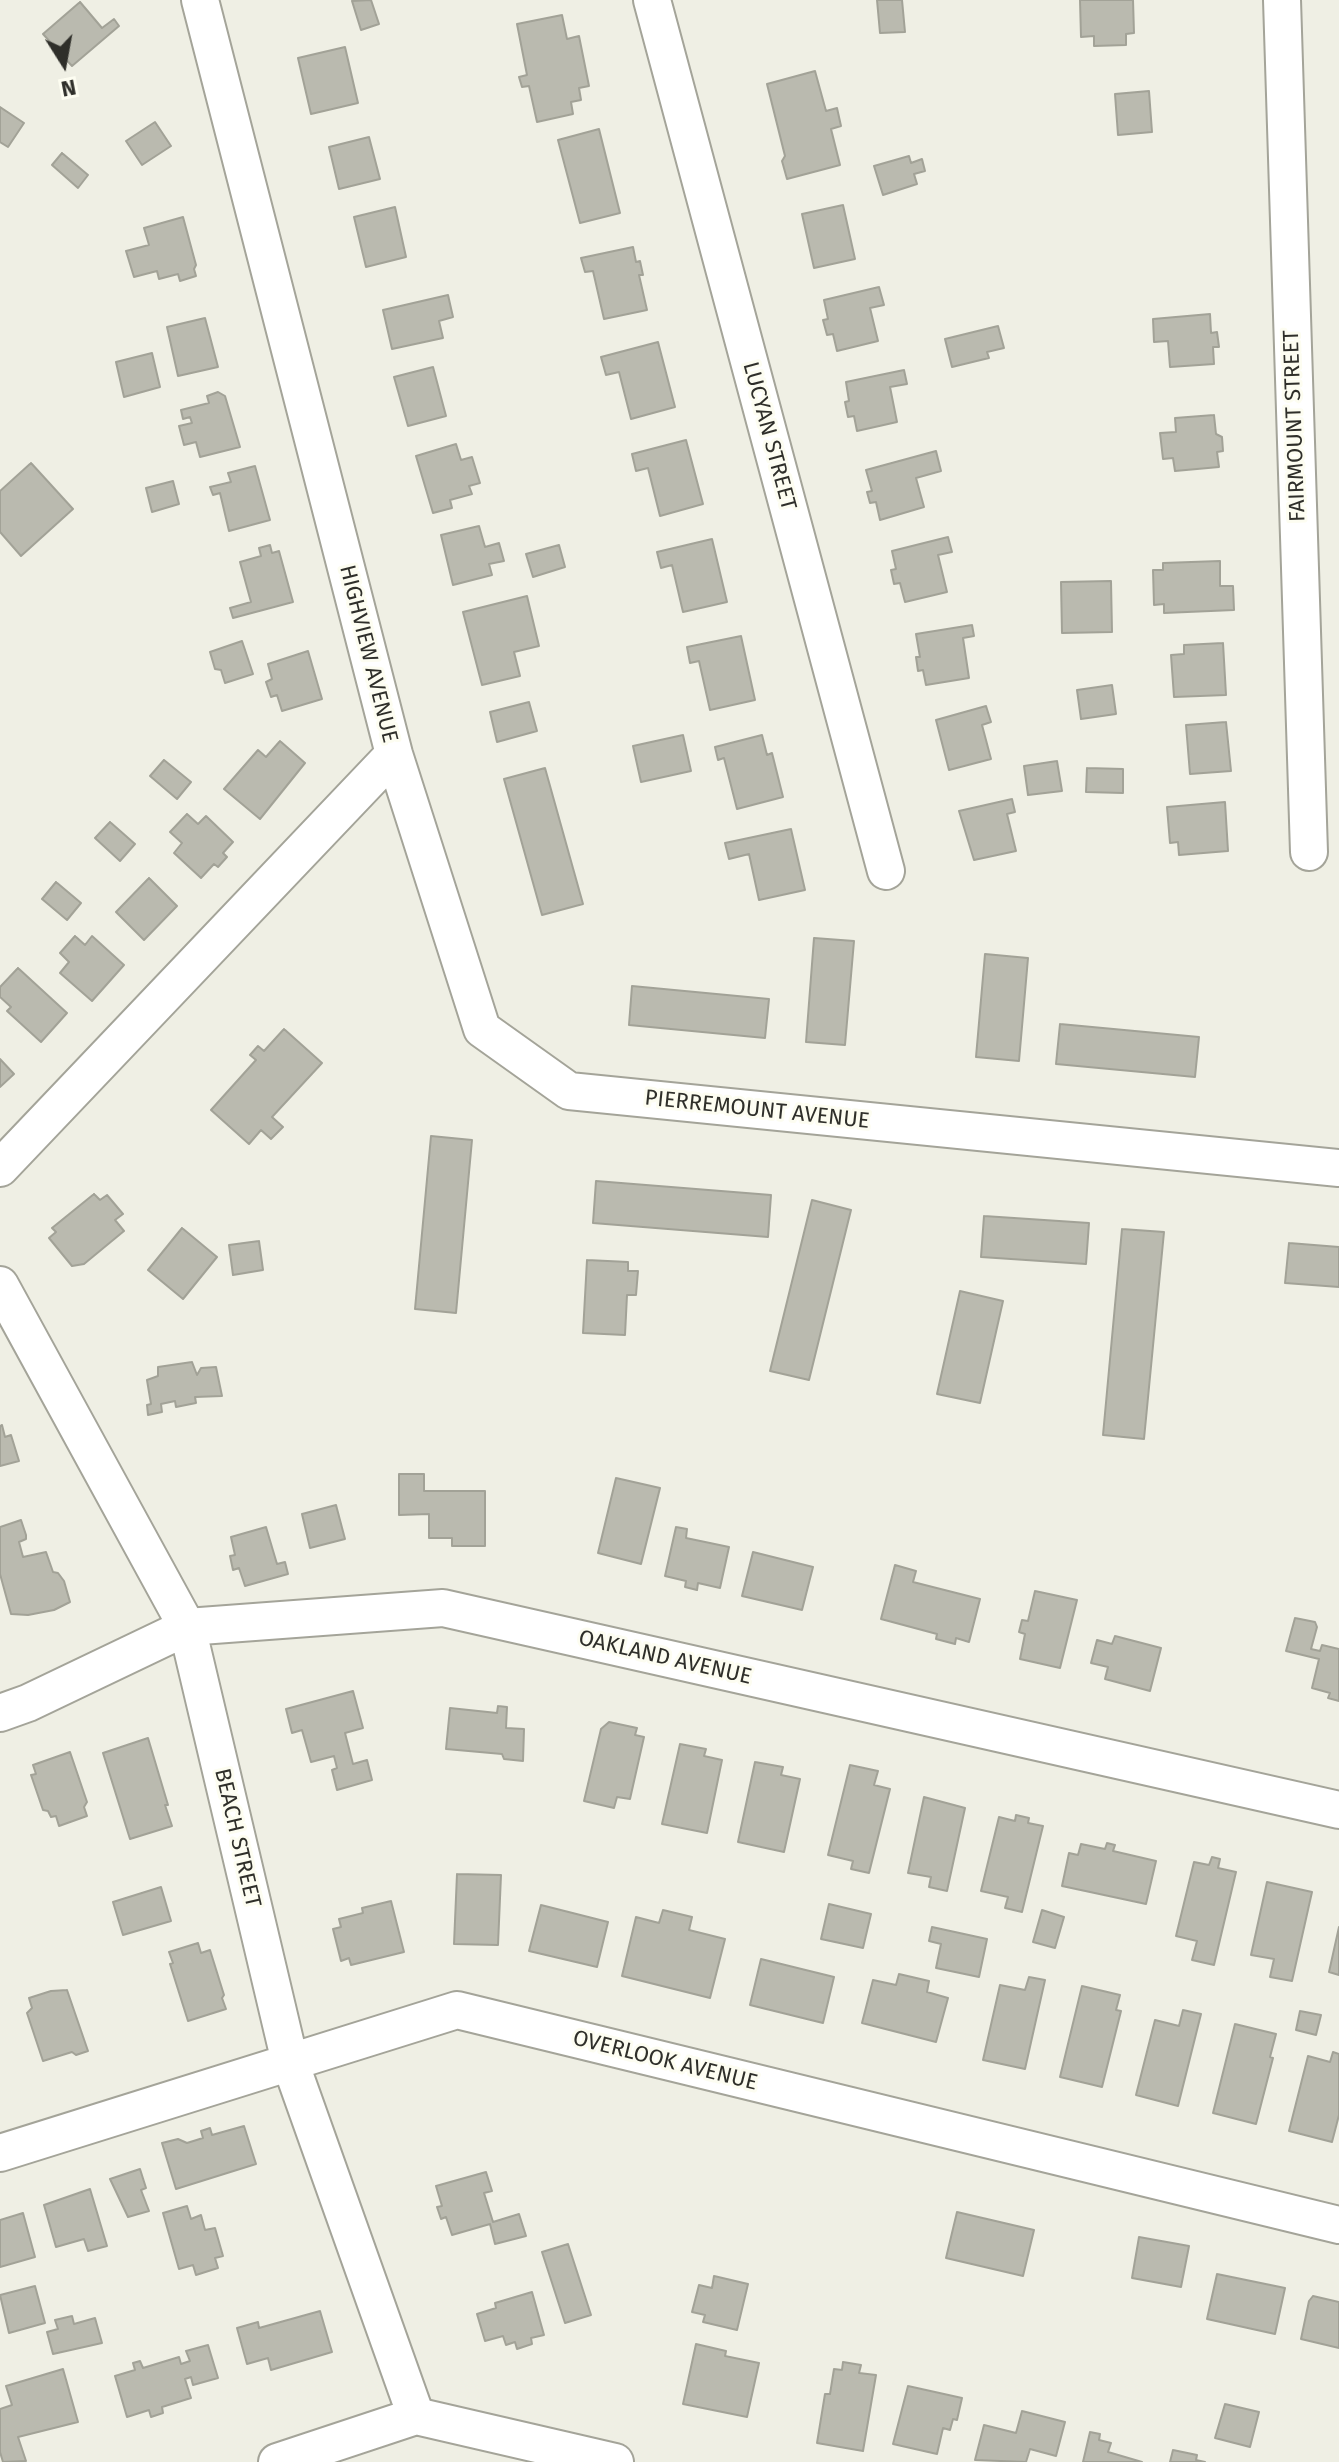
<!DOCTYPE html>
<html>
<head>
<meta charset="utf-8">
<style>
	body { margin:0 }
	#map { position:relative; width:1339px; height:2462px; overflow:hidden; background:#efefe4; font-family:"Fira Sans",sans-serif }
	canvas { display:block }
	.north { position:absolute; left:24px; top:24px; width:80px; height:80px; -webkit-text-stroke:6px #fdfdf1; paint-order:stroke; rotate:169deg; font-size:22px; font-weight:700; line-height:32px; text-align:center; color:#2f2f2a }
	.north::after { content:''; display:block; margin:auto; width:28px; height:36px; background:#2f2f2a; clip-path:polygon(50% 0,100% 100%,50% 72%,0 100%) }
</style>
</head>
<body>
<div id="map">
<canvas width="1339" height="2462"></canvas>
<div class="north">N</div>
</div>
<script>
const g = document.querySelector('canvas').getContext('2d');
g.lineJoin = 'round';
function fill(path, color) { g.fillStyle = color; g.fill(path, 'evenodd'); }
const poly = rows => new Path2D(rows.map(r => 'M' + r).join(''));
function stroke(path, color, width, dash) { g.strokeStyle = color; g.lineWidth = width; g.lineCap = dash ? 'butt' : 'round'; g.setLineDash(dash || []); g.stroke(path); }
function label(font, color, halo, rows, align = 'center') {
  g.font = font + ' "Fira Sans",sans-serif'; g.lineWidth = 6; g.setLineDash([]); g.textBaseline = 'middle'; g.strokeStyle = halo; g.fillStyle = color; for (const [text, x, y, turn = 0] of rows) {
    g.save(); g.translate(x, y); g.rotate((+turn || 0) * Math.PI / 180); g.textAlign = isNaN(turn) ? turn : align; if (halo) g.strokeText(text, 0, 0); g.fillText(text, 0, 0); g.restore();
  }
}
const building = poly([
	[371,0,379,24,361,30,352,1,371,0],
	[877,0,902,0,905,32,880,33,877,0],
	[1080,0,1133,0,1134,33,1126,34,1126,45,1094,46,1094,36,1081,37,1080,0],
	[80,2,102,28,114,19,119,26,72,66,43,34,80,2],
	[562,15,567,39,579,36,589,86,579,88,581,100,571,102,573,114,537,122,529,86,522,87,519,77,527,75,517,24,562,15],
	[345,47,358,103,311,114,298,58,345,47],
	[815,71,826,111,837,108,841,126,831,129,840,165,787,179,782,161,785,156,767,84,815,71],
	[1149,91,1152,132,1118,135,1115,94,1149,91],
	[0,107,24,123,8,147,0,142,0,107],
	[155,122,171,146,142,165,126,141,155,122],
	[599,129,620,213,580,223,558,140,599,129],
	[369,137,380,179,339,189,329,147,369,137],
	[62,153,88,175,78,188,52,165,62,153],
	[909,156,911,163,922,159,925,171,914,174,917,184,883,195,874,166,909,156],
	[843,205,855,259,814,268,802,214,843,205],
	[395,207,406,257,366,267,354,217,395,207],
	[183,217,196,265,194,269,196,276,180,281,178,274,159,279,157,271,134,277,126,251,149,245,144,228,183,217],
	[633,247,636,262,640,261,643,275,639,275,647,310,604,319,593,271,585,272,581,258,633,247],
	[879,287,884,305,870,308,878,341,837,351,833,334,827,335,823,320,828,319,824,300,879,287],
	[448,295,453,317,439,321,443,338,392,349,383,310,448,295],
	[1210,314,1211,333,1217,332,1219,347,1213,347,1214,364,1170,367,1168,341,1154,342,1153,319,1210,314],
	[205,318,218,367,178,376,167,327,205,318],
	[998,326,1004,348,987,352,989,358,952,367,945,339,998,326],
	[658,342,675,407,631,419,619,372,606,375,601,357,658,342],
	[152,353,160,387,124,397,116,362,152,353],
	[433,367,446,416,408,426,394,377,433,367],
	[904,370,907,384,890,387,897,422,857,431,854,416,848,417,845,402,849,401,846,382,904,370],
	[218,392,225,396,240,447,200,457,196,442,184,445,179,426,192,423,190,417,183,419,181,410,209,403,207,396,218,392],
	[1214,415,1216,434,1222,437,1223,451,1217,452,1219,467,1175,471,1173,458,1163,459,1160,433,1176,432,1175,418,1214,415],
	[686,440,703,504,660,516,648,468,636,471,632,454,686,440],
	[456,444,461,460,472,457,480,483,469,486,472,494,450,500,452,508,433,513,416,456,456,444],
	[936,451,941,471,916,478,924,507,880,520,876,502,870,503,867,492,872,491,866,470,936,451],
	[31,463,73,509,21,556,0,532,0,491,31,463],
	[255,466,270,520,229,531,220,493,213,495,210,487,231,482,228,473,255,466],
	[173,481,179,504,152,512,146,488,173,481],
	[479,526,485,547,499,543,504,561,489,564,492,575,453,585,441,535,479,526],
	[948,537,952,552,938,555,947,592,905,602,900,583,894,584,891,570,896,569,892,551,948,537],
	[712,539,727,602,683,612,672,565,661,568,657,552,712,539],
	[270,545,272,553,279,551,293,602,233,618,230,608,251,602,240,562,261,556,259,548,270,545],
	[559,545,565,567,533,577,526,554,559,545],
	[1220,561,1220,586,1233,586,1234,610,1164,613,1164,604,1154,605,1153,570,1163,570,1163,563,1220,561],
	[1111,581,1112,632,1062,633,1061,582,1111,581],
	[527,596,539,646,514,652,520,676,482,685,463,612,527,596],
	[972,625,974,636,963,638,969,678,926,685,923,670,918,671,916,657,920,657,916,634,972,625],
	[741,636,755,700,710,710,699,661,690,663,687,647,741,636],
	[242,641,253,674,225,683,221,670,215,669,210,652,242,641],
	[1223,643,1226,695,1174,697,1171,655,1184,654,1184,645,1223,643],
	[308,651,322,699,282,711,277,695,271,697,266,682,272,679,268,664,308,651],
	[1112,685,1116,714,1081,719,1077,690,1112,685],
	[529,702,537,731,497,742,490,712,529,702],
	[986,706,991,722,982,725,991,759,949,770,936,720,986,706],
	[1226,722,1231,771,1190,774,1186,725,1226,722],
	[683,735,691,771,641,782,633,746,683,735],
	[762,735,767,755,772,753,783,797,737,809,724,758,718,760,715,747,762,735],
	[280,741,305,763,260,819,224,789,258,750,266,757,280,741],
	[164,760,191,782,177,799,150,776,164,760],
	[1057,761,1062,791,1028,795,1024,766,1057,761],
	[545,768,583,904,542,915,504,779,545,768],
	[1087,768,1123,769,1123,793,1086,792,1087,768],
	[1012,799,1015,812,1007,814,1016,851,974,860,959,811,1012,799],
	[1225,802,1228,851,1179,855,1178,842,1170,843,1167,807,1225,802],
	[187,814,198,824,206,816,233,842,223,853,227,857,218,867,214,864,201,878,174,853,182,843,170,832,187,814],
	[110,822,135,844,120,861,95,838,110,822],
	[791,829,805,890,759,900,749,854,729,859,725,843,791,829],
	[149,878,177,906,144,940,116,912,149,878],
	[56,882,81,903,67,920,42,899,56,882],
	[75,936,85,945,92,936,124,965,92,1001,60,973,69,962,60,953,75,936],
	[814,938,854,941,845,1045,806,1042,814,938],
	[985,954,1028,958,1019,1061,976,1057,985,954],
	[18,968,67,1013,41,1042,7,1011,11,1007,0,997,0,987,18,968],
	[632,986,769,999,765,1038,629,1025,632,986],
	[1060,1024,1199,1037,1195,1077,1056,1064,1060,1024],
	[284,1029,322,1063,272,1117,283,1127,271,1139,261,1130,249,1144,211,1110,256,1060,250,1055,258,1046,264,1051,284,1029],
	[0,1059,14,1074,0,1087,0,1059],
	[431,1136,472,1140,456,1313,415,1309,431,1136],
	[596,1181,771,1195,768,1237,593,1223,596,1181],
	[94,1194,100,1200,107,1195,123,1214,115,1220,124,1231,84,1264,72,1266,49,1238,56,1232,52,1228,94,1194],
	[812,1200,851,1210,809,1380,770,1371,812,1200],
	[984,1216,1089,1223,1086,1264,981,1257,984,1216],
	[182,1228,217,1257,183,1299,148,1270,182,1228],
	[1122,1229,1164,1232,1144,1439,1103,1435,1122,1229],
	[259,1241,263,1270,233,1275,229,1245,259,1241],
	[1289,1243,1339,1247,1339,1287,1285,1283,1289,1243],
	[587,1260,628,1262,628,1271,638,1271,636,1295,627,1295,625,1335,583,1333,587,1260],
	[960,1291,1003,1301,980,1403,937,1394,960,1291],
	[192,1362,197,1375,201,1368,216,1367,222,1396,195,1397,196,1403,176,1407,175,1401,161,1404,162,1412,148,1415,147,1405,151,1404,147,1380,158,1376,158,1367,192,1362],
	[2,1425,5,1437,11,1435,19,1461,0,1466,0,1426,2,1425],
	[399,1474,424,1474,424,1491,485,1491,485,1546,452,1546,452,1538,429,1538,429,1514,399,1515,399,1474],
	[616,1478,660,1488,641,1564,598,1553,616,1478],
	[336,1505,345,1539,310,1548,302,1514,336,1505],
	[21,1520,26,1535,26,1539,19,1542,23,1557,46,1552,53,1572,58,1573,64,1581,70,1602,54,1610,28,1615,11,1614,0,1574,0,1527,21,1520],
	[266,1527,277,1564,285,1562,288,1574,245,1586,239,1568,233,1570,230,1556,235,1555,231,1537,266,1527],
	[676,1527,687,1529,686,1538,729,1547,720,1588,698,1583,697,1590,685,1587,686,1581,665,1576,676,1527],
	[753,1552,813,1567,802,1610,742,1596,753,1552],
	[895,1565,916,1571,913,1582,980,1599,969,1642,956,1638,955,1644,936,1639,937,1634,881,1619,895,1565],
	[1035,1591,1077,1600,1060,1668,1020,1659,1025,1634,1019,1632,1022,1620,1028,1621,1035,1591],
	[1295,1618,1315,1622,1317,1627,1311,1649,1320,1651,1322,1645,1339,1649,1339,1701,1328,1698,1330,1693,1312,1688,1319,1659,1286,1651,1295,1618],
	[1115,1636,1161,1648,1150,1691,1105,1679,1108,1667,1091,1663,1097,1640,1112,1644,1115,1636],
	[353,1691,363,1728,345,1733,353,1764,367,1760,372,1780,337,1790,332,1770,337,1768,334,1756,311,1762,302,1730,292,1733,286,1709,353,1691],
	[498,1706,507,1707,506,1728,524,1729,523,1761,504,1759,502,1754,446,1749,450,1708,497,1713,498,1706],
	[609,1722,637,1728,635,1735,644,1737,630,1799,617,1797,614,1808,584,1801,601,1729,609,1722],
	[148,1738,168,1805,165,1805,172,1826,130,1839,103,1753,148,1738],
	[680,1744,706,1749,704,1756,722,1760,707,1833,662,1824,680,1744],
	[70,1752,87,1802,84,1807,87,1816,59,1826,56,1816,51,1817,48,1811,43,1810,31,1775,36,1774,33,1765,70,1752],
	[755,1762,783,1767,781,1775,800,1779,784,1852,738,1842,755,1762],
	[850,1765,878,1771,874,1785,890,1789,869,1873,851,1869,853,1861,828,1855,850,1765],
	[924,1797,965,1808,947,1891,929,1887,931,1877,908,1873,924,1797],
	[1016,1815,1029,1818,1028,1823,1043,1826,1022,1912,1005,1908,1008,1897,981,1891,999,1817,1015,1821,1016,1815],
	[1107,1843,1115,1845,1113,1851,1156,1861,1146,1904,1062,1886,1069,1853,1078,1855,1081,1844,1105,1849,1107,1843],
	[1212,1857,1220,1859,1218,1868,1236,1872,1214,1965,1192,1960,1197,1941,1176,1936,1194,1862,1209,1865,1212,1857],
	[457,1874,501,1875,498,1945,454,1944,457,1874],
	[1267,1882,1312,1892,1292,1981,1270,1977,1274,1959,1251,1955,1267,1882],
	[161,1887,171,1921,123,1935,113,1902,161,1887],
	[391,1901,404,1952,351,1965,349,1958,341,1961,333,1929,341,1927,339,1919,363,1913,362,1908,391,1901],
	[829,1904,871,1914,863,1948,821,1939,829,1904],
	[541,1905,608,1922,597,1967,529,1951,541,1905],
	[663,1910,692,1917,689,1930,725,1939,710,1998,622,1976,636,1917,659,1923,663,1910],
	[1042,1910,1064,1917,1055,1948,1033,1942,1042,1910],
	[932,1927,987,1939,979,1977,936,1968,941,1944,929,1941,932,1927],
	[1339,1927,1339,1975,1329,1972,1339,1927],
	[198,1943,201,1953,210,1950,224,1995,222,1998,226,2009,188,2021,170,1964,173,1963,169,1952,198,1943],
	[761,1959,834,1977,823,2023,750,2005,761,1959],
	[899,1974,929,1981,927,1992,948,1998,936,2042,862,2023,873,1980,896,1985,899,1974],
	[1029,1977,1045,1980,1025,2069,983,2060,1000,1985,1025,1990,1029,1977],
	[1082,1986,1120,1995,1116,2010,1121,2011,1102,2087,1060,2077,1082,1986],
	[67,1990,88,2051,76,2055,72,2052,43,2061,27,2013,32,2008,29,1998,51,1991,67,1990],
	[1183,2010,1201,2014,1178,2106,1136,2095,1155,2020,1179,2026,1183,2010],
	[1300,2011,1321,2015,1316,2035,1296,2030,1300,2011],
	[1235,2024,1276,2034,1270,2057,1273,2058,1256,2124,1213,2113,1235,2024],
	[1333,2052,1339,2054,1339,2115,1332,2142,1289,2131,1308,2056,1330,2062,1333,2052],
	[244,2126,256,2164,176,2189,162,2143,178,2139,187,2143,203,2138,201,2131,210,2128,212,2135,244,2126],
	[140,2169,146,2188,141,2190,149,2211,128,2217,110,2179,140,2169],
	[486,2172,492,2191,484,2193,493,2222,519,2214,526,2236,495,2244,490,2224,452,2235,446,2217,441,2219,437,2207,442,2206,436,2186,486,2172],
	[90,2189,107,2246,88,2251,84,2239,56,2247,44,2205,90,2189],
	[187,2206,191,2219,201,2215,205,2230,215,2228,223,2256,215,2258,218,2268,196,2275,193,2265,179,2269,163,2213,187,2206],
	[957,2212,1034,2230,1023,2276,946,2258,957,2212],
	[23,2213,35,2257,0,2267,0,2220,23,2213],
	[1139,2237,1189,2246,1181,2287,1132,2278,1139,2237],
	[568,2244,591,2315,565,2323,542,2252,568,2244],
	[1217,2274,1285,2288,1275,2334,1207,2319,1217,2274],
	[714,2276,748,2284,737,2330,703,2322,705,2315,692,2312,699,2285,712,2288,714,2276],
	[35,2286,45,2323,9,2333,0,2295,35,2286],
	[532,2292,544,2335,531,2338,532,2344,517,2349,515,2342,506,2345,503,2336,485,2341,477,2314,496,2308,495,2303,532,2292],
	[1313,2296,1339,2302,1339,2348,1301,2339,1309,2301,1313,2296],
	[320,2311,332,2352,271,2370,268,2358,247,2364,237,2328,258,2322,259,2328,320,2311],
	[72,2316,74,2324,95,2318,102,2343,53,2354,47,2332,58,2329,55,2320,72,2316],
	[696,2344,726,2351,725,2356,759,2363,747,2417,683,2404,696,2344],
	[208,2345,218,2378,193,2385,191,2377,185,2379,191,2398,162,2407,163,2413,151,2417,149,2410,127,2417,115,2376,135,2370,133,2363,140,2361,143,2368,179,2357,181,2364,190,2361,186,2351,208,2345],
	[843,2362,861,2365,859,2373,876,2375,863,2451,817,2443,825,2394,830,2394,834,2369,842,2370,843,2362],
	[63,2369,78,2422,18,2437,26,2461,3,2462,0,2452,0,2409,12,2405,6,2386,63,2369],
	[908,2386,962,2398,957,2420,953,2419,950,2430,943,2428,937,2454,893,2444,908,2386],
	[1225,2404,1259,2412,1250,2447,1215,2438,1225,2404],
	[1022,2411,1065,2422,1056,2456,1030,2449,1026,2462,975,2460,984,2425,1016,2433,1022,2411],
	[1090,2432,1100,2434,1099,2440,1111,2443,1108,2452,1142,2462,1083,2462,1090,2432],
	[1173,2450,1197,2455,1196,2460,1205,2462,1170,2462,1173,2450]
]);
fill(building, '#babaaf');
stroke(building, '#a2a297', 2);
const street = poly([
	[200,0,394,754,482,1029,569,1091,1339,1168],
	[652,0,886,871],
	[1282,0,1309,852],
	[0,1168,394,754],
	[0,1285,187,1627,290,2062,416,2416],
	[0,1713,28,1703,187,1627,443,1608,1339,1810],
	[0,2153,457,2010,1339,2225],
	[277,2462,416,2416,615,2462]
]);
stroke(street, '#a4a499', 40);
stroke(street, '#fff', 36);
label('22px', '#2f2f2a', '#fdfdf1', [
	["FAIRMOUNT STREET",1295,426,-92],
	["LUCYAN STREET",769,436,75],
	["HIGHVIEW AVENUE",368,654,76],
	["PIERREMOUNT AVENUE",757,1110,6],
	["OAKLAND AVENUE",665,1658,13],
	["BEACH STREET",237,1838,77],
	["OVERLOOK AVENUE",665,2061,14]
]);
</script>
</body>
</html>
